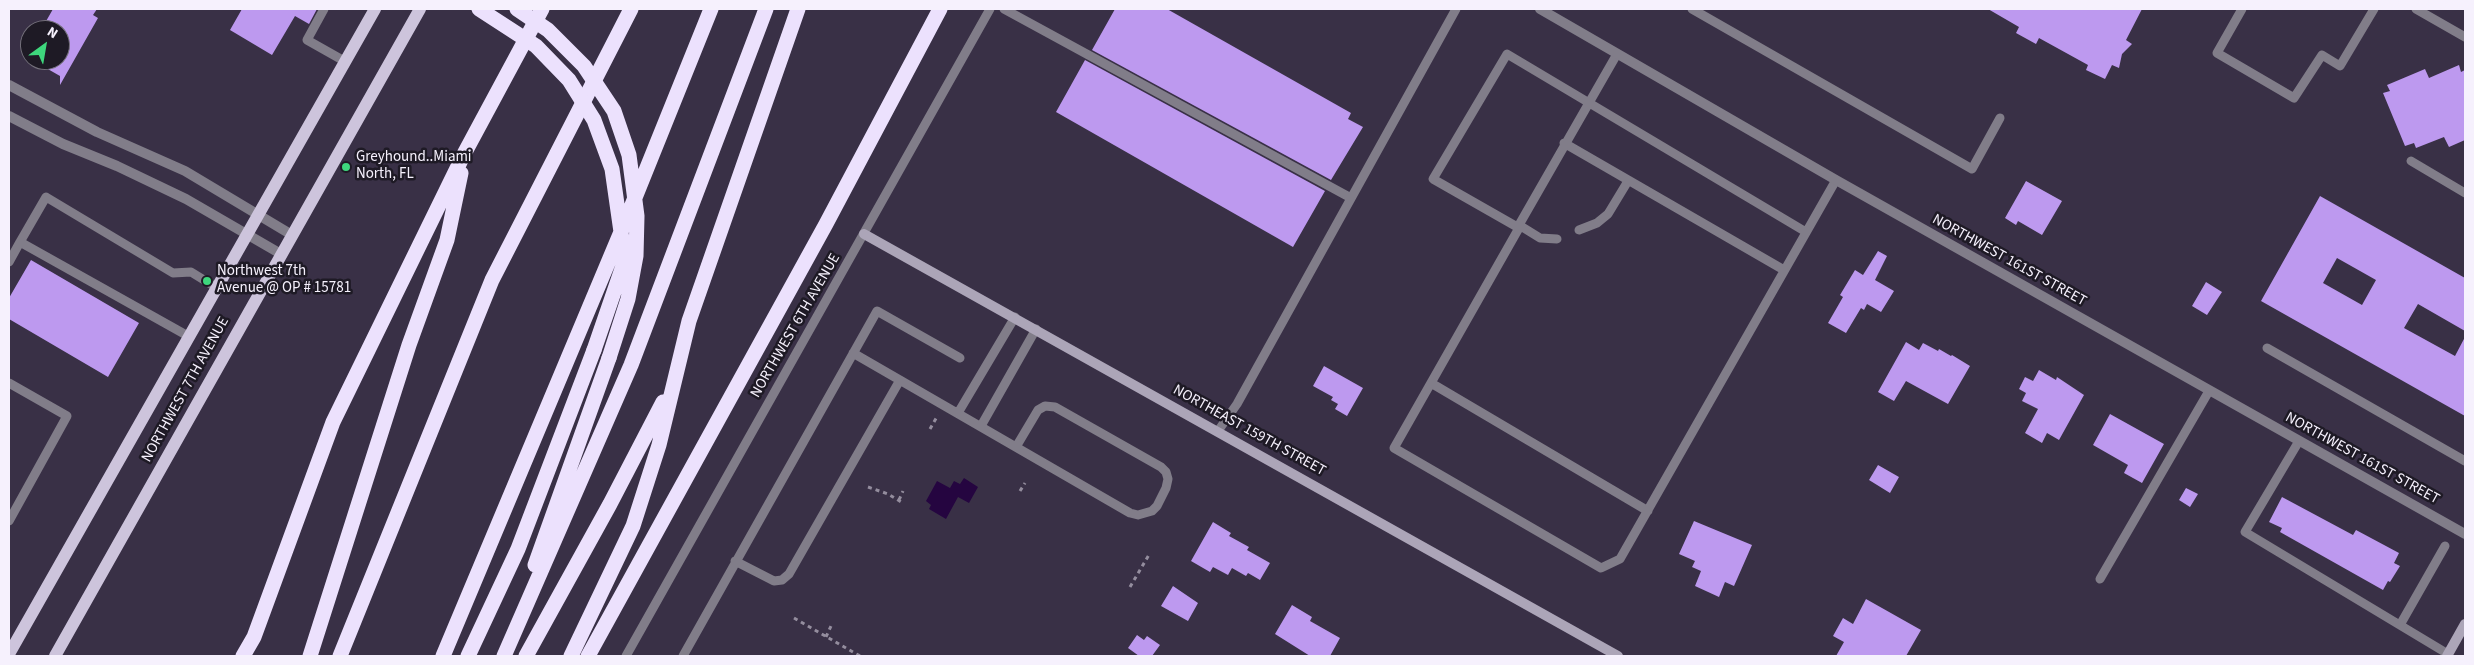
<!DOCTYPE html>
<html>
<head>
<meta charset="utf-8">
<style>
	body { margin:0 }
	#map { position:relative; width:2474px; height:665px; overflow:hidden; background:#393046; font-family:"Source Sans 3",sans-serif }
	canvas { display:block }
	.frame { position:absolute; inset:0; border:10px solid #f6f1fd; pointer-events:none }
	.north { position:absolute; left:20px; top:20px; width:50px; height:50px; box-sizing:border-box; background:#1e1a25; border:1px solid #74707b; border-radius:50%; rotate:32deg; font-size:14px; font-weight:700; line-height:20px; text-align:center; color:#f6f1fd }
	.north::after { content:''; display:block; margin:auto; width:18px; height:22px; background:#3ed77d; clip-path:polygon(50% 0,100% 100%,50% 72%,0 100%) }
</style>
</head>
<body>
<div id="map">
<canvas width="2474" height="665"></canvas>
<div class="frame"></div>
<div class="north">N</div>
</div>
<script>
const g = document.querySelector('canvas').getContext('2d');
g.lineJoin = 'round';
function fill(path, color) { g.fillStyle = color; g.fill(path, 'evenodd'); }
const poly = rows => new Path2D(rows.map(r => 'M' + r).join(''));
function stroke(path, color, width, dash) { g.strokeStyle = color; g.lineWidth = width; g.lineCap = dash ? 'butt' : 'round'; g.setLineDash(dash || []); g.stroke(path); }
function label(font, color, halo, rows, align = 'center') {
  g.font = font + ' "Source Sans 3",sans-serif'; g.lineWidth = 5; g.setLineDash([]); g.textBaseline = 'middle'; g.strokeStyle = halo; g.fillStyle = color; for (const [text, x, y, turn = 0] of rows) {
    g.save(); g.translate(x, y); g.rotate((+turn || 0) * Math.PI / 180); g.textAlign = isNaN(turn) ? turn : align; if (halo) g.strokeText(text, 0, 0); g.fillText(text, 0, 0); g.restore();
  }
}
fill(poly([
	[964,478,978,487,969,503,958,497,946,519,929,509,931,505,926,501,937,481,950,488,954,481,960,484]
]), '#250540');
fill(poly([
	[53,9,97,9,93,15,98,18,60,85,60,76,32,60,60,60,60,30,41,30],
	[242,9,317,9,309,24,295,16,272,55,230,30],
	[1115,9,1167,9,1351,113,1348,119,1363,127,1331,180,1092,50],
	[1988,9,2142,9,2126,40,2132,44,2122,54,2119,68,2112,65,2105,79,2086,70,2088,65,2039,38,2036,44,2016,33,2019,27],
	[1085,60,1325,191,1293,247,1056,112],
	[2459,65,2461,72,2465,70,2465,140,2449,147,2444,137,2416,148,2414,143,2405,146,2383,93,2390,91,2387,85,2425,69,2429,78],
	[2026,181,2062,201,2042,235,2018,221,2016,225,2005,218],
	[2320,196,2465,278,2465,331,2418,304,2404,328,2455,356,2465,337,2465,416,2261,301],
	[2337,258,2376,280,2362,305,2323,283],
	[1878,251,1887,256,1875,280,1894,291,1881,312,1867,304,1864,310,1861,308,1846,333,1828,323,1843,297,1840,295,1855,270,1863,275],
	[31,260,139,323,108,377,9,319,9,298],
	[2206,282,2222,292,2207,315,2192,306],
	[1906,342,1919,350,1923,343,1938,351,1939,349,1951,356,1952,355,1970,366,1948,404,1906,381,1894,401,1878,392],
	[1324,366,1363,388,1347,416,1335,409,1338,404,1331,400,1333,397,1313,386],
	[2039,370,2056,380,2057,377,2084,395,2059,440,2047,433,2042,443,2025,433,2038,409,2022,401,2026,393,2019,389,2025,377,2033,381],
	[2110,414,2164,444,2142,483,2124,473,2128,465,2093,445],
	[1878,465,1899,477,1890,493,1869,480],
	[2186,488,2198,494,2190,507,2179,500],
	[2282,497,2353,535,2356,530,2399,553,2394,563,2400,566,2390,582,2388,581,2383,590,2280,532,2282,528,2269,522],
	[1694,521,1752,545,1734,586,1725,582,1719,597,1695,586,1701,571,1692,567,1695,561,1679,554],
	[1213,522,1231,533,1229,536,1249,547,1247,550,1270,563,1260,580,1248,573,1246,576,1232,568,1228,575,1213,567,1210,572,1191,561],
	[1173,586,1198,603,1188,621,1161,606],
	[1866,599,1921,630,1906,656,1836,656,1844,642,1833,636,1843,618,1853,624],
	[1292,605,1312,617,1310,621,1340,638,1330,656,1310,656,1275,634],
	[1137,635,1144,640,1147,636,1160,645,1152,656,1139,656,1128,648]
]), '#bd99ef');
stroke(poly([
	[930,429,938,415],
	[868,487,888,494,903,503],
	[1020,491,1025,483],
	[899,500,903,491],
	[1130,587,1150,553],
	[794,618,860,656],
	[826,637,831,626]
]), '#948d9e', 3, [4, 4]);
stroke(poly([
	[324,9,307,40,346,62],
	[1004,9,1351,198],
	[1692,9,1972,169,2000,118],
	[2242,9,2217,53,2294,98,2322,55,2340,66,2374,9],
	[2416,9,2465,37],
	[1564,143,1784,270],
	[2411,161,2465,193],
	[1579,230,1597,223,1608,214,1628,181],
	[1806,232,1507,54,1433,179,1519,228,1394,448,1601,568,1620,559,1836,180],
	[1557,239,1540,238,1519,225,1617,54],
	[20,242,46,197,173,273,191,272,217,288],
	[9,262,20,242,188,336],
	[2267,348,2465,461],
	[853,353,1130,513,1138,515,1152,511,1157,506,1166,488,1168,479,1166,472,1161,467,1055,407,1045,406,1038,410,1016,447],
	[9,383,67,416,9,521],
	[1431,383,1648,511],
	[958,413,1015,317],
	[981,426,1036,329],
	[1218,431,1237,404,1456,9],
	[2299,441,2245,532,2448,654],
	[735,561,774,581,782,580,789,574,900,380],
	[2100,579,2209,391],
	[2400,625,2445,546],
	[626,656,990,9],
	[683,656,877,311,960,358]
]), '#817d89', 9);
stroke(poly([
	[1540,9,1836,180,2465,534],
	[9,85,97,132,185,171,292,235],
	[9,116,63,144,117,166,186,199,281,254]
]), '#817d89', 10);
stroke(poly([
	[864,234,1618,656],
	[2447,656,2465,624]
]), '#aca5b8', 10);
stroke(poly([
	[9,654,375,9],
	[55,656,420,9]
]), '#cdc4dc', 12);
stroke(poly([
	[535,565,609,358],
	[243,656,254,637,333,422,464,154,542,9],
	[310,656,409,345,447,240,461,173],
	[340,656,492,280,631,9],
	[468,656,518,549,594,350],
	[504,656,631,365,766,9],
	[526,656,610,504,663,402],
	[571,656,633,526,659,445,689,321,798,9],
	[588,656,826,224,940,9]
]), '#ece1fd', 15);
stroke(poly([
	[479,9,536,46,569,80,594,120,612,169,625,260,594,350],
	[517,9,548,30,584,66,614,111,629,155,637,216,636,256,628,299,609,358],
	[443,656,626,220,711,9]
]), '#ece1fd', 15);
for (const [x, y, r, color] of [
	[346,167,5,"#3ed77d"],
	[207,281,5,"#3ed77d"]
]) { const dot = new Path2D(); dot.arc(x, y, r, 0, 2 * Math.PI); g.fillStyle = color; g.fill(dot); stroke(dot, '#1e1a25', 2); }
label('15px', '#f6f1fd', '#1e1a25', [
	["Greyhound..Miami",356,158],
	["North, FL",356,175],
	["Northwest 7th",217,272],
	["Avenue @ OP # 15781",217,289]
], 'left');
label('15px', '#f6f1fd', '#1e1a25', [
	["NORTHWEST 161ST STREET",2009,261,29],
	["NORTHWEST 6TH AVENUE",796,326,-60],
	["NORTHWEST 7TH AVENUE",186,390,-61],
	["NORTHEAST 159TH STREET",1249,431,29],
	["NORTHWEST 161ST STREET",2362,459,29]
]);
</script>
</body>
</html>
